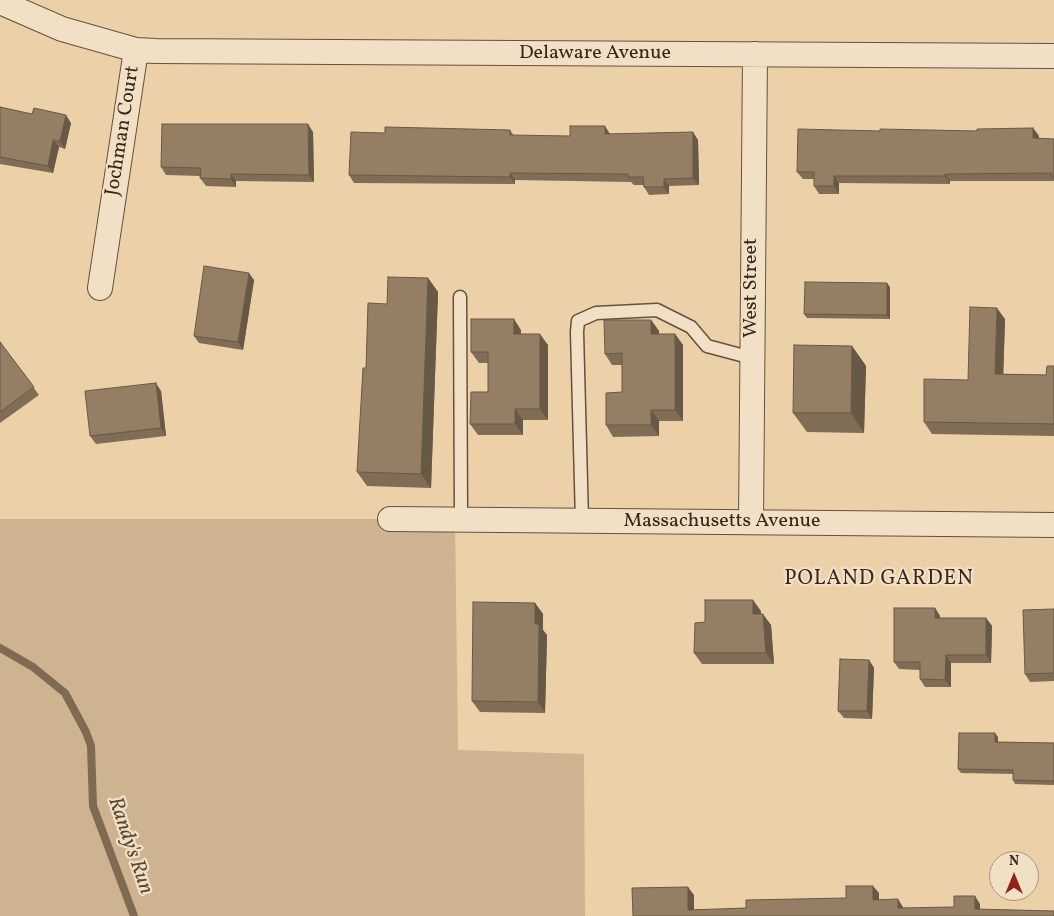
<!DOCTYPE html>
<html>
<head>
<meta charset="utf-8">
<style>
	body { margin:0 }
	#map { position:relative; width:1054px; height:916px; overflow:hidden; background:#ebd0a8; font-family:Vollkorn,serif }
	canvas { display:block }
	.north { position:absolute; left:989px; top:851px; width:50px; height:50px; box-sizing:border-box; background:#f2e0c6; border:1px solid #a89682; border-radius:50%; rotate:0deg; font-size:14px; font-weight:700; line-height:20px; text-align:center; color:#38271b }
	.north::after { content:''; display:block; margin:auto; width:18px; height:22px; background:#8f2418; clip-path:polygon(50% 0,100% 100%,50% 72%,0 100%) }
</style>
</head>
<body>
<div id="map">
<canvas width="1054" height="916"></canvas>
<div class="north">N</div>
</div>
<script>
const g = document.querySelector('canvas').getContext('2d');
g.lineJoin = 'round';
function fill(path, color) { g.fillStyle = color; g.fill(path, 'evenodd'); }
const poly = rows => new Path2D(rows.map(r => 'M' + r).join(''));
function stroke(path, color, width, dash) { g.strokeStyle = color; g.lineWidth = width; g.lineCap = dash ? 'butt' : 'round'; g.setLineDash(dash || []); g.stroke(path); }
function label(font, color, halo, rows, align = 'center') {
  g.font = font + ' Vollkorn,serif'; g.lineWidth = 4.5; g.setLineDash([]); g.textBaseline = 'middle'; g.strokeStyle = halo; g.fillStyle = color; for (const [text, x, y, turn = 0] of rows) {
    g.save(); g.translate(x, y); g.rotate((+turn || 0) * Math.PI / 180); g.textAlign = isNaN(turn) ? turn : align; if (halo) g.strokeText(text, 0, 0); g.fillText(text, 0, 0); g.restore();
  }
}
fill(poly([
	[0,519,455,519,458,750,584,754,585,916,0,916]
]), '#cdb390');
stroke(poly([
	[0,648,33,667,65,693,86,732,91,746,93,806,134,916]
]), '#7f6a53', 8);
const service = poly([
	[460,297,461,519],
	[582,521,577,332,578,321,596,313,657,310,691,327,707,346,752,358]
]);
const minor = poly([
	[0,2,62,29,136,50,156,51,1054,56],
	[100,288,136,50],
	[390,519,1054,525],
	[751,522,755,54]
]);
stroke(service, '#65513e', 15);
stroke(minor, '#65513e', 26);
stroke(service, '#f2e0c6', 12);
stroke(minor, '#f2e0c6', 24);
fill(poly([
	[0,107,71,123,65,149,59,147,53,173,0,164],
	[1033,128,1039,136,1039,138,1054,139,1054,181,950,181,950,184,839,183,839,194,819,194,814,186,814,179,803,179,797,172,880,131,977,131],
	[510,130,514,136,570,136,610,134,698,140,699,185,669,186,669,194,649,195,644,187,643,185,634,185,631,182,515,180,515,184,354,183,349,175,385,133],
	[313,132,314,182,236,181,236,187,206,186,200,178,200,176,166,175,161,167],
	[428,278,438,292,431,488,367,486,357,472,366,368,387,304],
	[254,280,243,350,199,343,194,336],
	[890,287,890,319,807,318,804,314],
	[1005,319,1003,374,1046,375,1054,366,1054,436,932,434,924,422,968,380],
	[651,320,659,331,659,334,675,334,683,345,683,421,659,421,659,436,613,437,606,425,622,392,622,365,612,365,605,354],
	[521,330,521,334,548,345,548,420,523,420,523,435,478,435,470,424,488,392,488,363,479,363,471,352],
	[0,342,39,395,0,423],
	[852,346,866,366,864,433,807,432,793,413],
	[161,391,166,436,96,444,90,436],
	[535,603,543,614,543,630,547,635,545,713,480,712,472,701],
	[935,608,940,616,940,618,986,618,992,626,991,663,951,663,951,687,925,687,920,679,920,670,899,669,894,662],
	[1054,609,1054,681,1030,682,1025,674],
	[761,611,761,614,771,625,774,664,702,664,694,653,705,622],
	[869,660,874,668,872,719,844,718,838,711],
	[998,737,998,742,1054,743,1054,785,1015,784,1013,780,1013,774,961,773,958,769]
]), '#806d56');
fill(poly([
	[66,115,71,123,65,149,60,141],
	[308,124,313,132,314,182,309,175],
	[605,126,610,134,605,134],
	[1033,128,1039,136,1039,146,1033,138],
	[693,132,698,140,699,185,693,178],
	[53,140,59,147,53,173,48,166],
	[510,173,515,180,515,184,510,177],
	[231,174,236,181,236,187,231,179],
	[945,174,950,181,950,184,945,176],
	[834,176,839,183,839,194,834,186],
	[664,179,669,186,669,194,664,187],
	[249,273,254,280,243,350,238,342],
	[428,278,438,292,431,488,421,474],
	[887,283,890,287,890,319,887,315],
	[997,308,1005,319,1003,386,995,374],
	[514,319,521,330,521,345,514,334],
	[651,320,659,331,659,346,651,334],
	[540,334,548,345,548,420,540,409],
	[675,334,683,345,683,421,675,410],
	[852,346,866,366,864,433,851,413],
	[156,383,161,391,166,436,161,428],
	[515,409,523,420,523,435,515,424],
	[651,410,659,421,659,436,651,425],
	[753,600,761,611,761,625,753,614],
	[535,603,543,614,543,630,547,635,545,713,538,702,535,624],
	[935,608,940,616,940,625,935,618],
	[763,614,771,625,774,664,766,653],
	[986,618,992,626,991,663,986,655],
	[946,655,951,663,951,687,945,680],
	[869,660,874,668,872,719,867,711],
	[995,733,998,737,998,745,995,742],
	[873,886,879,893,879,907,873,900],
	[688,887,694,895,694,916,688,910],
	[975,896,980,904,980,916,975,909],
	[898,899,903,907,903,916,898,908]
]), '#685946');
const building = poly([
	[0,107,32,114,34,108,66,115,60,141,53,140,48,166,0,157,0,107],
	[162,124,308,124,309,175,231,174,231,179,200,178,201,168,161,167,162,124],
	[570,126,605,126,605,134,693,132,693,178,664,179,664,187,644,187,643,177,628,177,628,174,510,173,510,177,349,175,351,132,385,133,385,127,510,130,510,135,570,136,570,126],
	[1033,128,1033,138,1054,139,1054,177,1052,177,1052,173,945,174,945,176,834,176,834,186,814,186,814,172,797,172,798,129,880,131,880,129,977,131,977,129,1033,128],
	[204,266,249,273,238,342,194,336,204,266],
	[388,277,428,278,421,474,357,472,363,368,366,368,368,303,387,304,388,277],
	[805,282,887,283,887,315,804,314,805,282],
	[970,307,997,308,995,374,1046,375,1047,366,1054,366,1054,424,924,422,924,379,968,380,970,307],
	[471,319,514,319,514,334,540,334,540,409,515,409,515,424,470,424,471,392,488,392,488,352,471,352,471,319],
	[604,320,651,320,651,334,675,334,675,410,651,410,651,425,606,425,606,393,622,392,622,353,605,354,604,320],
	[0,342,34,387,0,412,0,342],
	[794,345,852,346,851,413,793,413,794,345],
	[156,383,161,428,90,436,85,391,156,383],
	[705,600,753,600,753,614,763,614,766,653,694,653,695,623,705,622,705,600],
	[473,602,535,603,535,624,539,624,538,702,472,701,473,602],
	[894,608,935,608,935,618,986,618,986,655,946,655,945,680,920,679,920,662,894,662,894,608],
	[1054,609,1054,673,1025,674,1023,610,1054,609],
	[840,659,869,660,867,711,838,711,840,659],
	[959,733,995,733,995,742,1054,743,1054,781,1013,780,1013,770,958,769,959,733],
	[846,886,873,886,873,900,898,899,898,908,954,907,954,896,975,896,975,909,1054,911,1054,916,633,916,632,888,688,887,688,910,746,908,746,900,846,898,846,886]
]);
fill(building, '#957f64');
stroke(building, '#685946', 1);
label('20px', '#38271b', '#f2e0c6', [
	["Delaware Avenue",595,54],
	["Jochman Court",124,131,-81],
	["West Street",752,288,-90],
	["Massachusetts Avenue",722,522]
]);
g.letterSpacing = '1px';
label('21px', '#38271b', '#f2e0c6', [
	["POLAND GARDEN",879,580]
]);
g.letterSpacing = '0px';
label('italic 21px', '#5b4937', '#f2e0c6', [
	["Randy's Run",129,846,71]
]);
</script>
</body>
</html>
